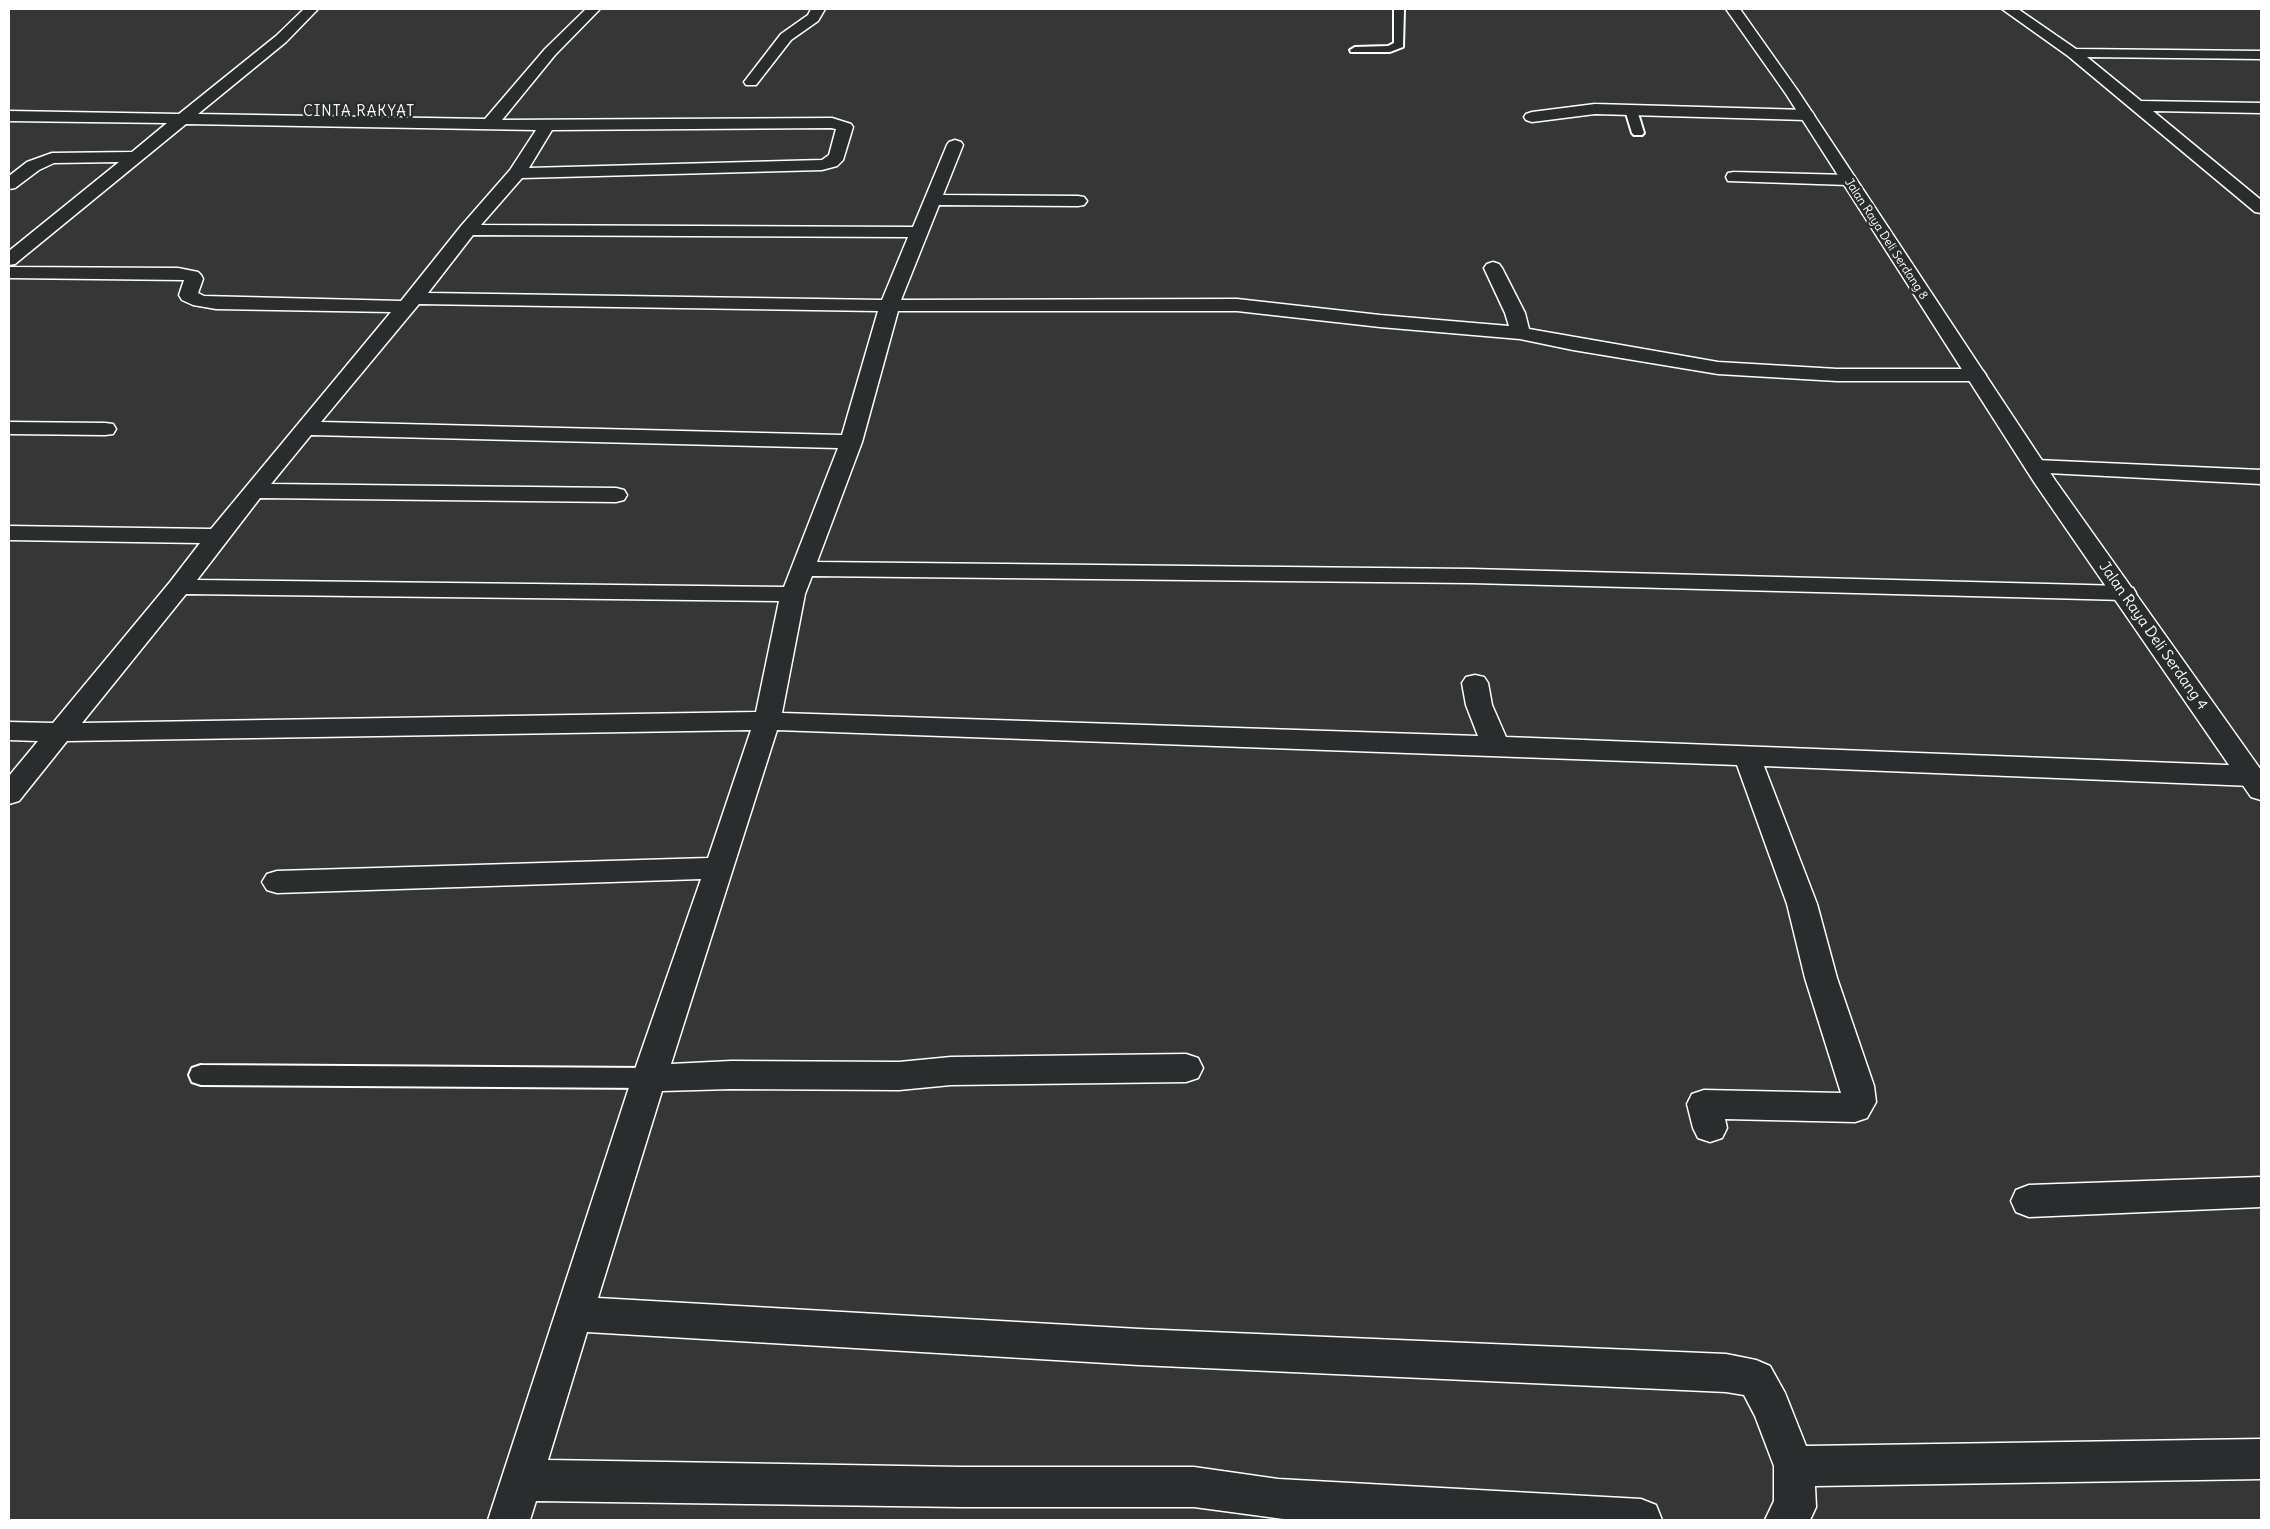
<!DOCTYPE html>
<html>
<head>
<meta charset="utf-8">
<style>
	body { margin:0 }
	#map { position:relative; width:2270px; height:1529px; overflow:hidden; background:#373636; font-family:Delius,sans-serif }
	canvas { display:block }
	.frame { position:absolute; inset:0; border:10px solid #fff; pointer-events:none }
</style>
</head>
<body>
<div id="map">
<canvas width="2270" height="1529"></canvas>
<div class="frame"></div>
</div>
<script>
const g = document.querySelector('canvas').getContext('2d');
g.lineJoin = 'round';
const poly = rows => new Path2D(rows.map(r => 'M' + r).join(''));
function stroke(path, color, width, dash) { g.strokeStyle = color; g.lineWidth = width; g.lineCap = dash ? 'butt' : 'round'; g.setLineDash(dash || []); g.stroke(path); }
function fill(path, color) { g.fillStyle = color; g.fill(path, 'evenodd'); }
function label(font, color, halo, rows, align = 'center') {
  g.font = font + ' Delius,sans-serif'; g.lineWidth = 5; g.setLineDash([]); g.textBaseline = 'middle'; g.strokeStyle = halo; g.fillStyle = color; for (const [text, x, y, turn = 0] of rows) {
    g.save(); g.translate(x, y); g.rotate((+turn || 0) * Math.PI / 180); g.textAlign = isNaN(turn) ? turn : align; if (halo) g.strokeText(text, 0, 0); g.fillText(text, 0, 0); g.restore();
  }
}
const service = poly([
	[1394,9,1404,9,1403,47,1390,52,1351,52,1350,50,1355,47,1388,46,1394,43,1394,9],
	[1631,107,1637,110,1644,133,1642,135,1634,135,1632,133,1625,110,1631,107],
	[201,1065,649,1068,658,1071,661,1078,658,1085,649,1088,201,1085,192,1082,189,1075,192,1068,201,1065]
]);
const minor = poly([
	[304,9,318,9,286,42,198,114,485,119,545,49,586,9,600,9,555,55,502,120,832,118,851,124,853,127,843,160,837,166,822,170,522,178,481,225,913,227,947,145,949,142,955,140,961,142,963,145,943,195,1078,196,1084,197,1087,201,1084,205,1078,206,939,205,901,300,1237,299,1380,315,1509,326,1505,313,1484,268,1487,264,1493,262,1499,264,1502,268,1525,313,1529,329,1718,362,1837,369,1976,369,1983,371,1986,375,1983,379,1976,381,1837,381,1718,374,1573,350,1520,339,1380,327,1237,311,898,311,862,442,817,562,1471,569,2124,586,2133,588,2136,593,2133,598,2124,600,1471,583,812,576,805,594,782,713,1478,736,1466,705,1462,683,1466,677,1475,675,1484,677,1488,683,1492,705,1506,737,2252,766,2261,769,2261,783,2252,786,1764,766,1817,904,1837,978,1874,1086,1876,1102,1867,1118,1855,1122,1725,1119,1727,1128,1722,1138,1710,1142,1698,1138,1693,1128,1687,1104,1692,1094,1704,1090,1841,1093,1805,978,1787,904,1737,765,777,730,671,1064,731,1061,899,1062,951,1057,1186,1054,1198,1058,1203,1068,1198,1078,1186,1082,951,1085,899,1090,731,1089,662,1091,598,1298,1139,1329,1726,1354,1756,1360,1770,1366,1785,1393,1806,1446,2261,1439,2261,1479,1815,1486,1816,1507,1810,1520,1765,1520,1774,1501,1774,1466,1755,1416,1744,1395,1726,1392,1139,1365,587,1332,548,1460,961,1467,1194,1467,1278,1479,1641,1499,1656,1505,1662,1520,1291,1520,1194,1507,961,1507,536,1501,530,1520,488,1520,632,1078,701,879,277,893,267,890,262,882,267,874,277,871,708,858,751,730,67,741,19,801,9,804,9,776,38,741,9,740,9,722,53,723,170,582,200,543,9,540,9,526,211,529,391,312,216,309,193,305,182,300,179,295,184,280,9,278,9,267,178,268,198,272,201,275,203,279,198,293,204,296,401,301,461,226,510,170,536,130,186,124,15,264,9,265,9,251,119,162,54,163,39,170,15,188,9,189,9,176,27,162,52,153,132,152,167,123,9,121,9,111,179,114,276,36,304,9],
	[831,128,836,129,829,155,822,160,529,168,552,130,831,128],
	[473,235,908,237,882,300,428,293,473,235],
	[419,304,878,311,842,435,321,422,419,304],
	[311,435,838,448,784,587,197,580,260,498,616,502,624,500,627,495,624,490,616,488,271,484,311,435],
	[186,594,779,601,756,712,82,723,186,594],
	[811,9,825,9,818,21,791,40,756,85,746,85,744,82,781,34,808,15,811,9],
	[2002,9,2018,9,2076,49,2261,51,2261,59,2087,57,2141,101,2261,103,2261,113,2153,111,2261,200,2261,213,2255,212,2068,56,2002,9],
	[1595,104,1806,110,1812,112,1814,115,1812,118,1806,120,1595,114,1532,122,1526,120,1524,117,1526,114,1532,112,1595,104],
	[1734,172,1848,175,1854,176,1856,180,1854,184,1848,185,1728,181,1726,177,1728,173,1734,172],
	[9,422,105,423,113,424,116,429,113,434,105,435,9,434,9,422],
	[2036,460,2261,470,2261,484,2028,472,2025,467,2028,462,2036,460],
	[2261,1177,2261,1207,2029,1217,2016,1212,2011,1201,2016,1190,2029,1185,2261,1177]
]);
const tertiary = poly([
	[1726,9,1740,9,1798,91,2055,480,2261,770,2261,800,2251,797,2034,482,1786,94,1726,9]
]);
stroke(service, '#fff', 4);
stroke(minor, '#fff', 3);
stroke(tertiary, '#fff', 3);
fill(service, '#2a2d2e');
fill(minor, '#2a2d2e');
fill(tertiary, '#2a2d2e');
label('12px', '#fff', '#2a2d2e', [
	["Jalan Raya Deli Serdang 8",1886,239,57]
]);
g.letterSpacing = '1px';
label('15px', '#fff', '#2a2d2e', [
	["CINTA RAKYAT",359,112]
]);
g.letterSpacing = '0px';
label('15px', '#fff', '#2a2d2e', [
	["Jalan Raya Deli Serdang 4",2153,636,55]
]);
</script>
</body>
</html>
